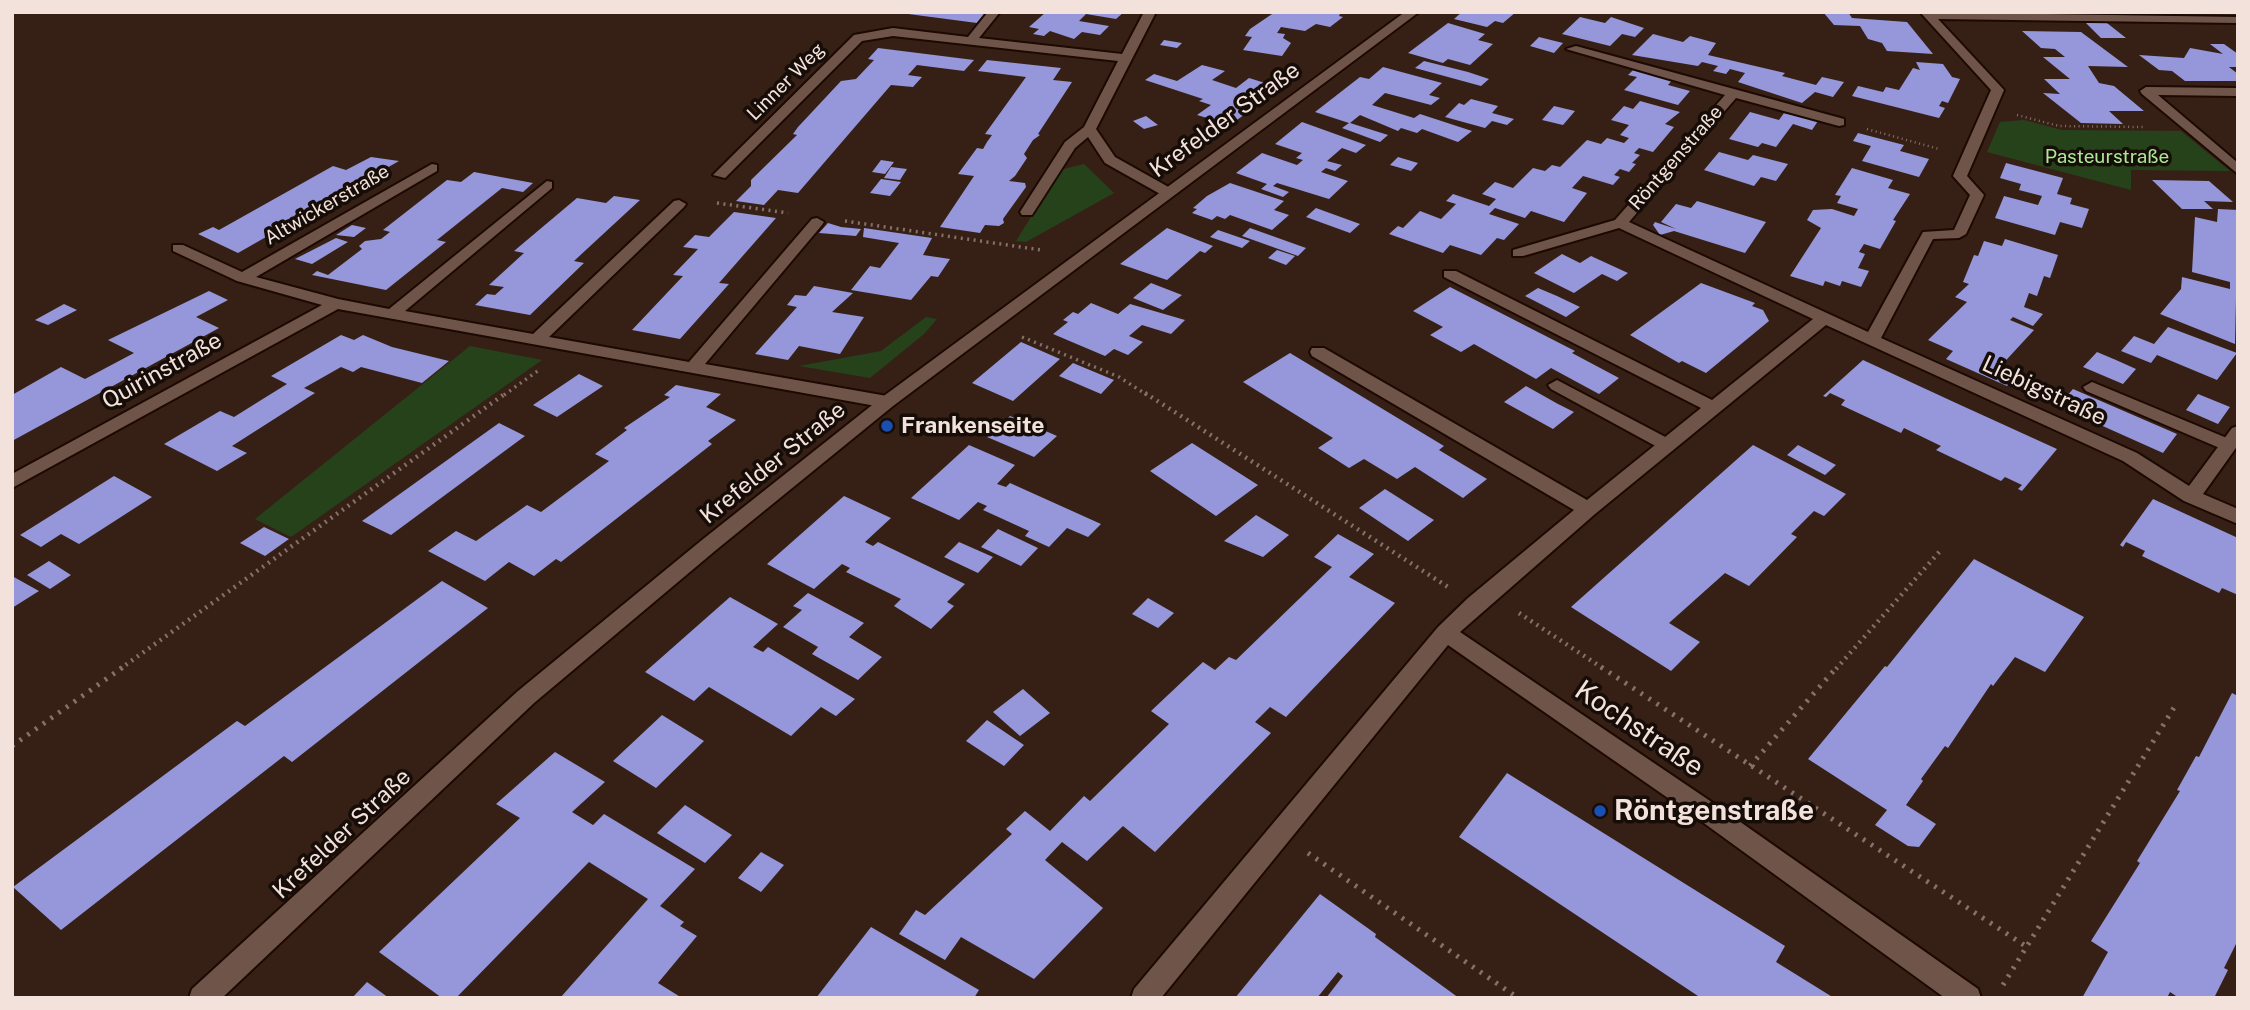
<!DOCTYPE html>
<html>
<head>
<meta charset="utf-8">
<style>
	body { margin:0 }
	#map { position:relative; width:2250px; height:1010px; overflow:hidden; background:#362015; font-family:"Public Sans",sans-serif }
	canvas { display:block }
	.frame { position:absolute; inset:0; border:14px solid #f2e2db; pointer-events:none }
</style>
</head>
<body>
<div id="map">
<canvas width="2250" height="1010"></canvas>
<div class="frame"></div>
</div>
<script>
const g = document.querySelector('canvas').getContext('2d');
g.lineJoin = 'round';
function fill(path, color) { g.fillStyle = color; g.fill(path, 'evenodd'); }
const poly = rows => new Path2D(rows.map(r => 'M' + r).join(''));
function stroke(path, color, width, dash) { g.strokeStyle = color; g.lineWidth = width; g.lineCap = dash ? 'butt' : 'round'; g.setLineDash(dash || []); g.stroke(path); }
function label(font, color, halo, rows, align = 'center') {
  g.font = font + ' "Public Sans",sans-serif'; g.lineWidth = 7; g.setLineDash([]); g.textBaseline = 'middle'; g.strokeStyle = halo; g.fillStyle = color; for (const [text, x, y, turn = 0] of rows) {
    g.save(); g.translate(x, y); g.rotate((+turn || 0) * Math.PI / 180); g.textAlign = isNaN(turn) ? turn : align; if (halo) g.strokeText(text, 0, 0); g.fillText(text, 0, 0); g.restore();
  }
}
fill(poly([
	[2024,120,2062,130,2181,131,2230,171,2131,170,2131,190,1987,152,2000,122],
	[1084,164,1114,193,1026,242,1016,241,1060,170],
	[926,317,937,319,924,334,870,378,799,366,881,351],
	[470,346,542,360,291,537,255,519]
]), '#26421b');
fill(poly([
	[893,12,983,12,985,13,977,23],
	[1046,12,1124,12,1116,19,1086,14,1079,21,1109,26,1100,35,1082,32,1074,39,1050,31,1044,36,1033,34,1039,29,1029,27],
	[1275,12,1341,12,1339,16,1343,17,1330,27,1316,24,1305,31,1281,27,1277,33,1285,34,1283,38,1291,43,1282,56,1243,50,1252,37,1245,36,1250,29],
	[1462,12,1516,12,1503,23,1495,21,1487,27,1454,19],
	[1823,12,1848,12,1852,18,1907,22,1933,54,1887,51,1882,43,1868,39,1860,26,1834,25],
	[1580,17,1605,23,1611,17,1644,28,1635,37,1622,34,1610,46,1562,34],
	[1448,23,1485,34,1478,40,1493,44,1470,65,1448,59,1443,63,1408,53],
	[2086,23,2107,23,2126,38,2101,38],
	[2022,31,2081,32,2128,67,2088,66,2099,83,2114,86,2144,111,2109,111,2123,124,2081,123,2043,93,2060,94,2044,79,2070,79,2043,57,2065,57,2055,49,2041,48],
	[1653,34,1683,42,1690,36,1716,43,1708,55,1785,73,1782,76,1816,85,1822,77,1844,82,1833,97,1815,92,1802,103,1738,82,1745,73,1730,69,1726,74,1713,71,1718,66,1702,62,1698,66,1632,55],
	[1539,37,1563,43,1554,53,1530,46],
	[1164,40,1182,43,1177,48,1160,45],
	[2210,44,2224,44,2238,54,2238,67,2229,67,2238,74,2238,81,2185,81,2172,71,2159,70,2139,55,2184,58,2190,48,2223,54],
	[878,48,974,60,964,71,917,65,908,75,922,77,913,87,891,85,798,193,778,190,764,205,736,201,751,186,751,180,797,135,793,134,798,127,841,81,856,79,874,60,868,59],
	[987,60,1061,68,1053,80,1072,82,1038,134,1040,135,1033,140,1024,154,1027,158,1015,176,1009,181,1025,183,1026,187,1003,219,1004,223,999,226,985,225,980,233,940,227,974,176,958,174,977,148,983,149,987,142,992,135,985,134,1026,77,978,71],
	[1424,61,1468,72,1489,79,1481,86,1415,68],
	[1916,62,1943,64,1952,77,1960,79,1948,103,1942,101,1939,106,1945,108,1939,118,1852,96,1858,86,1883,92,1886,87,1899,90,1913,68,1920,70],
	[1202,65,1225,71,1212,80,1236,88,1249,78,1281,88,1230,125,1197,115,1211,105,1199,101,1203,99,1145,80,1154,74,1177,81],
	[1383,67,1442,83,1429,95,1440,98,1431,105,1385,93,1372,105,1414,118,1420,114,1472,131,1458,142,1422,129,1417,133,1401,128,1398,131,1360,115,1350,123,1388,135,1380,142,1342,128,1349,123,1315,112,1360,77,1369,79],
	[1634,69,1673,79,1668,85,1690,91,1678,105,1624,90,1637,77,1628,75],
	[1471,99,1498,106,1492,113,1514,119,1507,125,1492,121,1485,128,1445,117,1459,103,1464,105],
	[1640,101,1680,112,1665,124,1674,127,1653,152,1639,148,1634,153,1640,155,1632,163,1636,164,1629,172,1620,169,1614,175,1620,177,1613,185,1583,176,1572,188,1587,193,1564,222,1531,211,1525,218,1495,208,1489,214,1519,224,1504,240,1497,238,1481,255,1450,245,1443,253,1389,234,1398,226,1403,228,1420,211,1441,219,1456,204,1446,201,1453,194,1489,206,1496,199,1482,194,1495,182,1513,188,1533,168,1545,171,1552,165,1560,167,1587,140,1601,144,1607,138,1624,143,1629,138,1620,135,1629,125,1611,120,1624,106,1633,109],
	[1554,106,1575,111,1563,125,1542,120],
	[1750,112,1779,120,1784,113,1818,121,1812,130,1793,124,1776,147,1762,143,1758,147,1729,139],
	[1146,116,1158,125,1144,129,1133,121],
	[1302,122,1366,145,1356,153,1342,148,1327,161,1342,165,1335,171,1326,168,1321,172,1348,181,1329,199,1277,183,1273,186,1289,192,1283,197,1261,189,1267,184,1236,173,1262,153,1297,165,1303,160,1296,158,1302,153,1275,144],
	[1858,133,1904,145,1900,151,1929,159,1919,177,1862,161,1871,146,1853,141],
	[1719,152,1748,160,1753,155,1788,164,1776,181,1761,177,1754,186,1704,170],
	[371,157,399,161,238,253,198,234,213,227,219,230,333,166,346,170],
	[1398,157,1418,163,1411,171,1390,165],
	[881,160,894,162,885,174,872,172],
	[2006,163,2063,178,2057,194,2072,198,2070,204,2089,209,2082,228,2060,222,2055,235,1995,218,2004,196,2038,205,2042,196,2019,190,2021,184,2000,178],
	[891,167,907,169,900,180,884,178],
	[1852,168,1893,180,1888,188,1910,194,1893,220,1896,221,1880,249,1864,244,1859,252,1865,254,1858,268,1869,271,1861,287,1842,281,1840,286,1825,281,1823,286,1790,276,1821,228,1807,220,1813,210,1832,209,1854,216,1858,209,1837,203,1841,196,1835,195],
	[474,172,533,183,523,192,502,188,437,240,446,242,386,290,312,275,317,271,328,275,362,249,359,246,365,241,381,239,390,232,383,230,447,180,461,182],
	[881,179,901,182,890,196,870,193],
	[2152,180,2209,181,2233,202,2204,201,2213,209,2182,209],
	[1230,183,1284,201,1274,210,1289,215,1272,230,1230,215,1225,219,1217,216,1212,220,1192,213,1197,209,1193,208,1207,196],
	[614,196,640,200,574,261,584,263,530,315,475,305,487,294,495,295,504,287,489,285,524,253,514,251,577,198,606,203],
	[1697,201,1766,222,1745,253,1674,231,1660,235,1653,225,1655,222,1676,229,1661,222,1676,204,1691,208],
	[1316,208,1360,224,1350,233,1306,217],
	[2218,209,2238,210,2235,344,2160,314,2181,289,2182,277,2230,289,2230,282,2192,272,2195,217,2217,222],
	[734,212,776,218,719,283,729,284,680,339,632,330,683,276,673,275,698,249,683,247,695,235,709,237],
	[828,223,841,227,861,229,856,236,819,233],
	[352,225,366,228,354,237,336,235],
	[864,228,932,238,923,255,950,259,938,277,931,276,911,300,851,290,870,266,880,268,899,243,863,237],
	[1167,228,1213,246,1205,253,1200,251,1167,280,1120,264],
	[1250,228,1306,248,1298,256,1242,236],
	[1218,230,1250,241,1242,248,1210,237],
	[336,238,348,242,312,264,295,259],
	[2005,239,2058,255,2050,278,2044,276,2037,296,2029,293,2024,307,2043,314,2033,326,2013,317,2010,320,2034,330,1997,370,2014,378,2007,386,1946,359,1953,351,1928,340,1967,302,1955,297,1969,284,1963,282,1974,255,1978,256,1984,241,2002,246],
	[1277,250,1295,256,1286,265,1268,258],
	[1562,254,1580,263,1591,256,1628,273,1617,281,1602,274,1574,293,1534,273],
	[1151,283,1182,295,1163,310,1133,298],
	[1701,283,1755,303,1752,306,1763,310,1769,321,1706,373,1682,361,1679,363,1630,335],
	[814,286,853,293,832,312,864,317,840,354,799,346,788,360,755,354,797,307,787,305,795,295,806,296],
	[1450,287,1575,351,1572,353,1619,378,1599,394,1551,368,1536,379,1474,344,1461,352,1430,335,1443,327,1413,311],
	[1538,288,1557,296,1580,307,1566,317,1525,296],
	[209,291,228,300,196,317,219,328,12,441,12,395,61,367,85,379,134,353,108,340],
	[1091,303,1118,314,1130,304,1185,320,1171,334,1142,325,1129,336,1143,342,1128,355,1114,349,1105,356,1053,334,1068,322,1063,320,1073,312,1078,314],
	[64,304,77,310,48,325,35,320],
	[2168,327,2237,353,2217,380,2157,355,2151,363,2121,351,2134,336,2154,344],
	[341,335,354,340,363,335,392,347,449,361,422,383,361,367,353,372,341,367,304,388,315,393,232,446,247,453,217,471,164,444,220,411,234,417,266,397,287,384,271,376],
	[1021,342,1060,359,1013,401,972,383],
	[2097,352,2116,360,2136,369,2123,384,2083,367],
	[1290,353,1444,446,1439,450,1487,479,1463,498,1415,467,1397,479,1364,459,1349,468,1318,448,1333,438,1243,382],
	[1863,360,1956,403,2057,449,2022,491,2018,489,2022,485,2005,477,2001,481,1936,450,1941,446,1904,428,1901,433,1841,405,1845,400,1830,393,1826,397,1823,396],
	[1073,363,1109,378,1114,380,1101,394,1059,376],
	[579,374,603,386,557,417,533,405],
	[676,385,721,394,706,407,736,420,708,441,712,444,561,562,556,559,534,576,509,562,485,581,428,551,456,531,476,541,527,505,541,512,609,461,595,454,627,430,624,428,670,397,664,395],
	[1526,386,1558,404,1574,412,1553,429,1504,402],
	[2073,389,2177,434,2163,453,2058,406],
	[2198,394,2230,407,2218,424,2186,410],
	[1010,416,1041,429,1057,436,1034,457,987,437],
	[499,423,525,436,391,535,362,521],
	[1192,443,1258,485,1216,516,1150,471],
	[969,445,1015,465,997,484,1006,487,1010,483,1101,524,1088,537,1067,528,1049,547,1025,536,1029,531,983,510,987,506,978,502,959,520,911,498],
	[1753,445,1846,494,1824,516,1814,511,1791,534,1797,537,1749,586,1725,573,1669,623,1700,642,1671,671,1571,607],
	[1798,445,1836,465,1825,475,1787,455],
	[114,476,152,497,79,544,61,534,41,547,20,535],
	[1385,489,1418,510,1434,520,1408,541,1359,508],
	[844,496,891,518,865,542,873,546,878,542,965,584,947,602,954,606,931,629,894,606,901,599,846,572,850,568,842,564,814,589,767,564],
	[2153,499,2238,538,2238,595,2222,588,2219,593,2142,556,2145,551,2126,542,2123,547,2120,545],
	[1256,515,1289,535,1263,557,1224,541],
	[264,527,289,539,265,556,240,543],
	[998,529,1038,548,1021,566,981,547],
	[1338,534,1374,554,1349,577,1395,603,1286,717,1270,707,1255,722,1271,733,1155,852,1123,826,1087,861,1062,842,1045,860,1103,908,1034,979,961,937,945,960,899,934,916,910,925,915,1012,834,1006,829,1025,811,1050,831,1084,796,1090,801,1169,724,1151,711,1203,662,1215,670,1229,657,1236,660,1332,567,1314,557],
	[959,542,993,557,978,573,944,557],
	[1974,559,2084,617,2045,672,2015,657,1993,686,1991,684,1948,748,1945,746,1921,779,1923,781,1906,805,1936,824,1919,847,1908,846,1875,825,1887,810,1808,759,1885,666,1887,667],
	[49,561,71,575,50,589,27,575],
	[12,576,39,591,12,608],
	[442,581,488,608,292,762,284,756,61,930,13,887,237,721,245,726],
	[808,593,864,623,849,637,882,657,858,680,812,654,818,647,783,627,802,610,793,606],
	[730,597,778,624,753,647,763,652,768,647,855,699,836,716,821,707,791,736,709,687,694,701,645,672],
	[1148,598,1174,613,1158,628,1132,614],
	[1023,689,1050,713,1020,736,993,712],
	[2232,693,2238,696,2238,940,2224,968,2228,970,2214,998,2179,998,2170,992,2167,998,2082,998,2108,952,2091,941,2140,863,2137,861,2180,791,2177,790,2196,756,2199,757],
	[662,715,704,741,656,788,613,761],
	[987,720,1024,745,1004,766,966,741],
	[555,752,605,782,572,812,593,825,604,814,695,869,660,906,684,922,680,926,697,936,658,983,682,998,560,998,648,899,589,862,456,998,442,998,379,952,520,818,496,804],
	[1507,773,1785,946,1776,962,1834,998,1701,998,1459,837],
	[685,805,732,835,705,863,657,833],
	[761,852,784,865,761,892,738,878],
	[1320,894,1376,934,1375,937,1459,998,1326,998,1343,976,1338,972,1317,998,1235,998],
	[871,927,979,990,974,998,816,998],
	[367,982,389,998,352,998]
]), '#9597da');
const service = poly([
	[1557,380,1673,441,1676,445,1667,451,1661,449,1551,389,1548,385,1557,380],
	[2092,382,2234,441,2237,445,2228,451,2222,449,2086,391,2083,387,2092,382]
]);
const minor = poly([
	[988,12,1000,12,979,38,1122,54,1144,12,1156,12,1096,129,1115,157,1172,189,1172,195,1162,195,1105,163,1088,137,1075,148,1032,215,1022,215,1020,212,1065,142,1084,127,1118,61,893,36,862,41,725,178,713,175,854,35,893,28,968,37,988,12],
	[1920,12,2238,17,2238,23,1938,19,2004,90,1967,176,1984,195,1966,234,1959,238,1933,239,1881,338,2137,453,2189,486,2232,428,2238,426,2238,445,2203,494,2238,509,2238,524,2184,501,2123,461,1826,325,1595,514,1460,632,1719,807,1978,989,1981,998,1945,998,1701,821,1448,645,1161,998,1131,998,1134,989,1438,627,1468,598,1574,510,1312,356,1310,352,1312,348,1324,348,1587,500,1701,408,1444,277,1444,271,1456,271,1712,400,1813,319,1619,228,1523,256,1513,256,1513,250,1615,220,1725,95,1566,49,1576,46,1844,119,1844,125,1839,126,1736,98,1629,222,1868,332,1923,232,1954,230,1970,195,1953,176,1991,90,1920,12],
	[2146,87,2238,88,2238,96,2158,95,2238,163,2238,174,2142,94,2140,91,2146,87],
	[432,164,437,165,437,171,256,277,338,299,389,309,547,181,552,182,552,188,405,311,533,334,674,201,679,200,686,204,684,207,549,337,689,362,812,219,817,218,824,222,822,225,705,364,887,396,896,402,887,408,338,309,12,488,12,474,322,305,237,281,173,251,173,245,183,245,242,272,432,164]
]);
const tertiary = poly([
	[1405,12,1419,12,893,406,716,550,534,703,222,998,189,998,192,989,518,691,702,540,881,398,1405,12]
]);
stroke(service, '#1d0902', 4);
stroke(minor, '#1d0902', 4);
stroke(tertiary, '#1d0902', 4);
stroke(poly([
	[2017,115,2059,126,2143,127],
	[1867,129,1939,149]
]), '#857168', 2.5, [1, 3.5]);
stroke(poly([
	[717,203,788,213],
	[845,221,1041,250],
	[1022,337,1119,377,1147,395],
	[504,395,539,370]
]), '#857168', 3.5, [2, 4.5]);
stroke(poly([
	[1145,393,1448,587],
	[1519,613,1604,669],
	[120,669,506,393],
	[1836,669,1940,551]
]), '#857168', 4.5, [2, 5]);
stroke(poly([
	[1601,667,2027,947],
	[12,746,123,667],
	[1750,766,1837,667],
	[1308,853,1518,998],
	[2003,985,2175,706]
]), '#857168', 5, [2.5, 7]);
fill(service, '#6f5549');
fill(minor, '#6f5549');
fill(tertiary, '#6f5549');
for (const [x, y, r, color] of [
	[887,426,7,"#1a4fb4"],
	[1600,811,7,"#1a4fb4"]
]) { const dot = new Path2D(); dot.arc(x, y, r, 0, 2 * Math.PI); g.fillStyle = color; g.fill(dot); stroke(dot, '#170d08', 2.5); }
label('19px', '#f2e2db', '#170d08', [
	["Linner Weg",786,82,-45],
	["Röntgenstraße",1676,158,-49],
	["Altwickerstraße",327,205,-30]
]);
label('19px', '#ace995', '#170d08', [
	["Pasteurstraße",2107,157]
]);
label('23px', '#f2e2db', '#170d08', [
	["Krefelder Straße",1225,120,-36],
	["Quirinstraße",162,371,-29],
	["Liebigstraße",2044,391,25],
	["Krefelder Straße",773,463,-39],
	["Krefelder Straße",342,834,-43]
]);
label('bold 23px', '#f2e2db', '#170d08', [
	["Frankenseite",901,426]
], 'left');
label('28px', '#f2e2db', '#170d08', [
	["Kochstraße",1639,729,34]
]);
label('bold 28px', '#f2e2db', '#170d08', [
	["Röntgenstraße",1614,811]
], 'left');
</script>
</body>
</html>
